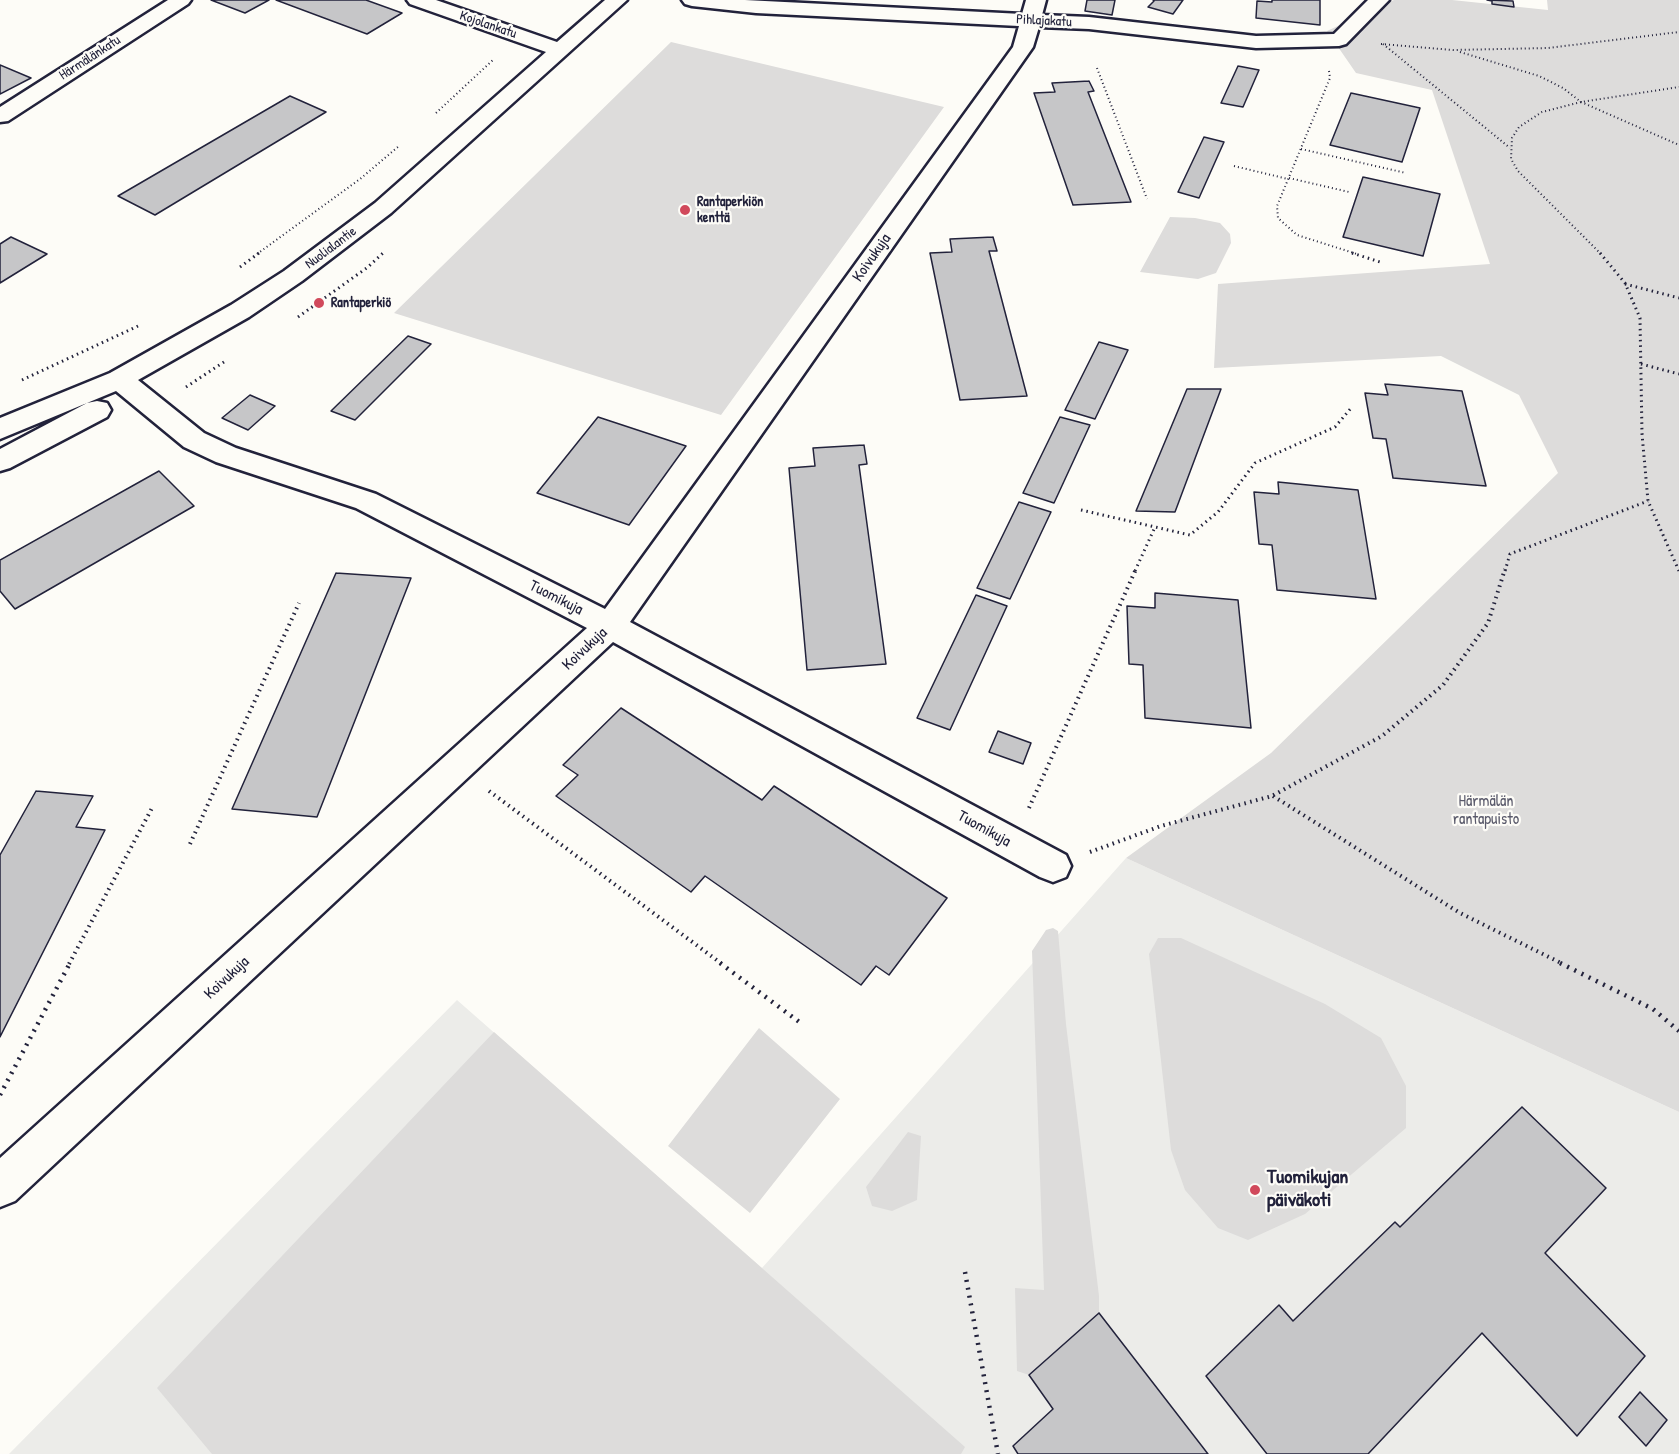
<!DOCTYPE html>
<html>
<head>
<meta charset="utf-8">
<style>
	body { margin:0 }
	canvas { display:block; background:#fdfcf7 }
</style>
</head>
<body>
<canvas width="1679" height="1454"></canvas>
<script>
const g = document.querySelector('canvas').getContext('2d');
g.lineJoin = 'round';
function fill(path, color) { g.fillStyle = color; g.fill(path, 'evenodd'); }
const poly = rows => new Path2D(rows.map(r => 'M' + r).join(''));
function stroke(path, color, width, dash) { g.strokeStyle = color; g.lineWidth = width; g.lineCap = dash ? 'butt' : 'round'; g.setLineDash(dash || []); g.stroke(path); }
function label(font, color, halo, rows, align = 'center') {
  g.font = font + ' "Patrick Hand",sans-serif'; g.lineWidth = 4.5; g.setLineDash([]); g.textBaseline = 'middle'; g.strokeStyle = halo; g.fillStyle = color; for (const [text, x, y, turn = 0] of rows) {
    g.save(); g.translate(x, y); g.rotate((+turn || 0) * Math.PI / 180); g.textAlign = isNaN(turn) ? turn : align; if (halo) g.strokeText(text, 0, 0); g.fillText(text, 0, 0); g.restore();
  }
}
fill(poly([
	[1126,858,1679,1112,1679,1454,9,1454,457,1000,762,1268]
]), '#ecece9');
fill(poly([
	[1394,0,1452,0,1548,10,1547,0,1679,0,1679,1112,1126,858,1271,753,1558,473,1519,395,1441,356,1214,368,1218,284,1490,264,1432,90,1356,73,1327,31],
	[671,42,944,107,721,415,394,313],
	[1170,217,1195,218,1220,223,1230,234,1231,243,1216,273,1198,279,1140,272],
	[1053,928,1058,931,1066,1024,1099,1296,1099,1313,1029,1375,1017,1371,1015,1288,1044,1290,1032,951,1046,930],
	[1158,938,1181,938,1325,1004,1381,1038,1406,1086,1406,1128,1305,1214,1248,1240,1218,1228,1185,1190,1171,1150,1149,954],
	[759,1028,840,1099,750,1213,668,1146],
	[494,1032,965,1447,961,1454,212,1454,157,1388],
	[908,1132,921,1136,917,1200,892,1211,872,1206,866,1187]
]), '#dddcdb');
const building = poly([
	[211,0,269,0,245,13,211,0],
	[276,0,366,0,402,13,367,34,276,0],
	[1087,0,1115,0,1112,15,1085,11,1087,0],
	[1153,0,1183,0,1173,14,1148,7,1154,1,1153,0],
	[1272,0,1320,0,1320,25,1256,18,1257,1,1272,2,1272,0],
	[1487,0,1513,1,1514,7,1492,4,1492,1,1487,0],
	[0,65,31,78,0,94,0,65],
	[1238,66,1259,70,1243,107,1221,103,1238,66],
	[1089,81,1094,91,1088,92,1131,202,1073,205,1034,93,1055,92,1052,83,1089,81],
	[1351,93,1420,108,1402,162,1330,145,1351,93],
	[290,96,326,112,155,215,118,196,290,96],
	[1204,137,1224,142,1199,198,1178,192,1204,137],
	[1363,177,1440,194,1423,256,1343,237,1363,177],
	[11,237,47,254,0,283,0,244,11,237],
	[993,237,997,251,989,251,1027,396,960,400,930,253,952,252,950,239,993,237],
	[408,336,431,344,355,420,331,411,408,336],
	[1099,342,1128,350,1095,419,1065,410,1099,342],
	[1385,384,1462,391,1486,486,1393,478,1386,439,1373,438,1365,393,1388,395,1385,384],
	[1187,389,1221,389,1175,512,1136,511,1187,389],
	[250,395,275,406,248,430,222,418,250,395],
	[598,417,686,446,629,525,537,493,598,417],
	[1060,417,1090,425,1054,503,1023,493,1060,417],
	[864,445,867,464,859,465,886,664,807,670,789,468,815,466,813,448,864,445],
	[159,471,194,506,15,609,0,591,0,560,159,471],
	[1278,482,1358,490,1376,599,1277,590,1272,545,1259,544,1254,492,1279,494,1278,482],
	[1019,502,1051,512,1010,599,977,588,1019,502],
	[336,573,411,578,317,817,232,809,336,573],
	[1155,593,1238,600,1251,728,1145,718,1143,665,1129,664,1127,606,1155,608,1155,593],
	[976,595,1007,606,950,730,917,718,976,595],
	[621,708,762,800,774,786,947,898,889,975,876,966,861,985,705,876,691,892,556,796,578,775,563,765,621,708],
	[998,731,1031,743,1023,764,989,752,998,731],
	[36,791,93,796,76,827,105,830,0,1037,0,855,36,791],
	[1522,1107,1606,1188,1545,1253,1645,1356,1577,1436,1482,1333,1368,1454,1267,1454,1206,1376,1279,1305,1293,1321,1395,1222,1400,1227,1522,1107],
	[1099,1313,1208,1454,1018,1454,1013,1446,1053,1409,1029,1375,1099,1313],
	[1640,1392,1667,1420,1646,1446,1619,1417,1640,1392]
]);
fill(building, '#c6c6c8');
stroke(building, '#22223b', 1.5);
const minor = poly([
	[168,0,191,0,188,4,8,121,0,122,0,107,168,0],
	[407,0,436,0,557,42,605,0,627,0,391,213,302,281,249,317,138,380,204,433,236,448,376,494,605,609,1013,47,1019,26,756,13,692,6,685,4,682,0,745,0,1022,14,1026,0,1046,0,1042,15,1089,17,1256,36,1334,34,1368,0,1389,0,1346,44,1339,46,1256,48,1089,29,1039,27,1033,47,630,622,1066,855,1071,866,1066,877,1053,882,1040,877,613,642,15,1201,0,1207,0,1158,587,628,356,508,216,462,184,447,116,391,0,439,0,418,110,373,231,305,284,271,375,203,546,52,410,4,407,0],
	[97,401,107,403,111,410,107,417,10,468,0,471,0,449,87,403,97,401]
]);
stroke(minor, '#22223b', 5);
stroke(poly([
	[1381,44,1453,50,1548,48,1679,32],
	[1383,44,1510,148],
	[1460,52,1539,76,1563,88,1581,102,1679,145],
	[1097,68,1147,199],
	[1329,71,1330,78,1277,206,1278,218,1297,235,1357,254],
	[436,113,494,59],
	[1301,149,1406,173],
	[1234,166,1288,179],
	[1289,178,1349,192],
	[257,254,360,179,399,146],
	[1601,254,1518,171,1511,159,1512,138,1519,127,1542,112,1581,102,1679,87]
]), '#22223b', 2, [1, 3]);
stroke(poly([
	[1352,253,1380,262],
	[1600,253,1625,283,1640,318,1642,434,1648,501,1679,571],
	[240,267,259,253],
	[1625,284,1679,298],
	[298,317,368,267,383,253],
	[1641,364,1679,374],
	[22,380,138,326],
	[186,387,227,360],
	[1081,510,1190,535,1218,512,1255,463,1335,427,1352,407],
	[1135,571,1155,527],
	[1505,571,1510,554,1648,501]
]), '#22223b', 3, [1.5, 4]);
stroke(poly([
	[489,791,722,964],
	[1273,796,1460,913,1563,964],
	[1029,808,1136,569],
	[190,844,299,603],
	[1090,852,1161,826,1272,796,1382,736,1443,685,1488,623,1505,569],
	[69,964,152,808]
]), '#22223b', 4, [1.5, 4.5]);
stroke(poly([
	[720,963,802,1024],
	[1560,963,1653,1009,1679,1031],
	[0,1095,70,963],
	[965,1272,998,1454]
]), '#22223b', 4.5, [2, 6]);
fill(minor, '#fdfcf7');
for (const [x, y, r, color] of [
	[685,210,6,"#d1495b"],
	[319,303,6,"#d1495b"],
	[1255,1190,6,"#d1495b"]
]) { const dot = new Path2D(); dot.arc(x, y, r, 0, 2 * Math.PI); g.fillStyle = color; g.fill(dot); stroke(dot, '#fdfcf7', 2); }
label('14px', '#22223b', '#fdfcf7', [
	["Pihlajakatu",1044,21,3],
	["Kojolankatu",488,25,19],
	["Härmälänkatu",90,58,-33],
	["Nuolialantie",331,248,-37]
]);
label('bold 14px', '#22223b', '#fdfcf7', [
	["Rantaperkiön",697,202],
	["kenttä",697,218],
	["Rantaperkiö",331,303]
], 'left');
label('16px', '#22223b', '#fdfcf7', [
	["Koivukuja",872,258,-55],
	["Tuomikuja",556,598,27],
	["Koivukuja",585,649,-43],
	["Tuomikuja",984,829,29],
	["Koivukuja",227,978,-43]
]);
label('16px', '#5a5a6b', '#fdfcf7', [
	["Härmälän",1486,802],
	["rantapuisto",1486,820]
]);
label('bold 20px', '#22223b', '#fdfcf7', [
	["Tuomikujan",1267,1178],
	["päiväkoti",1267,1201]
], 'left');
</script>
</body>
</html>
